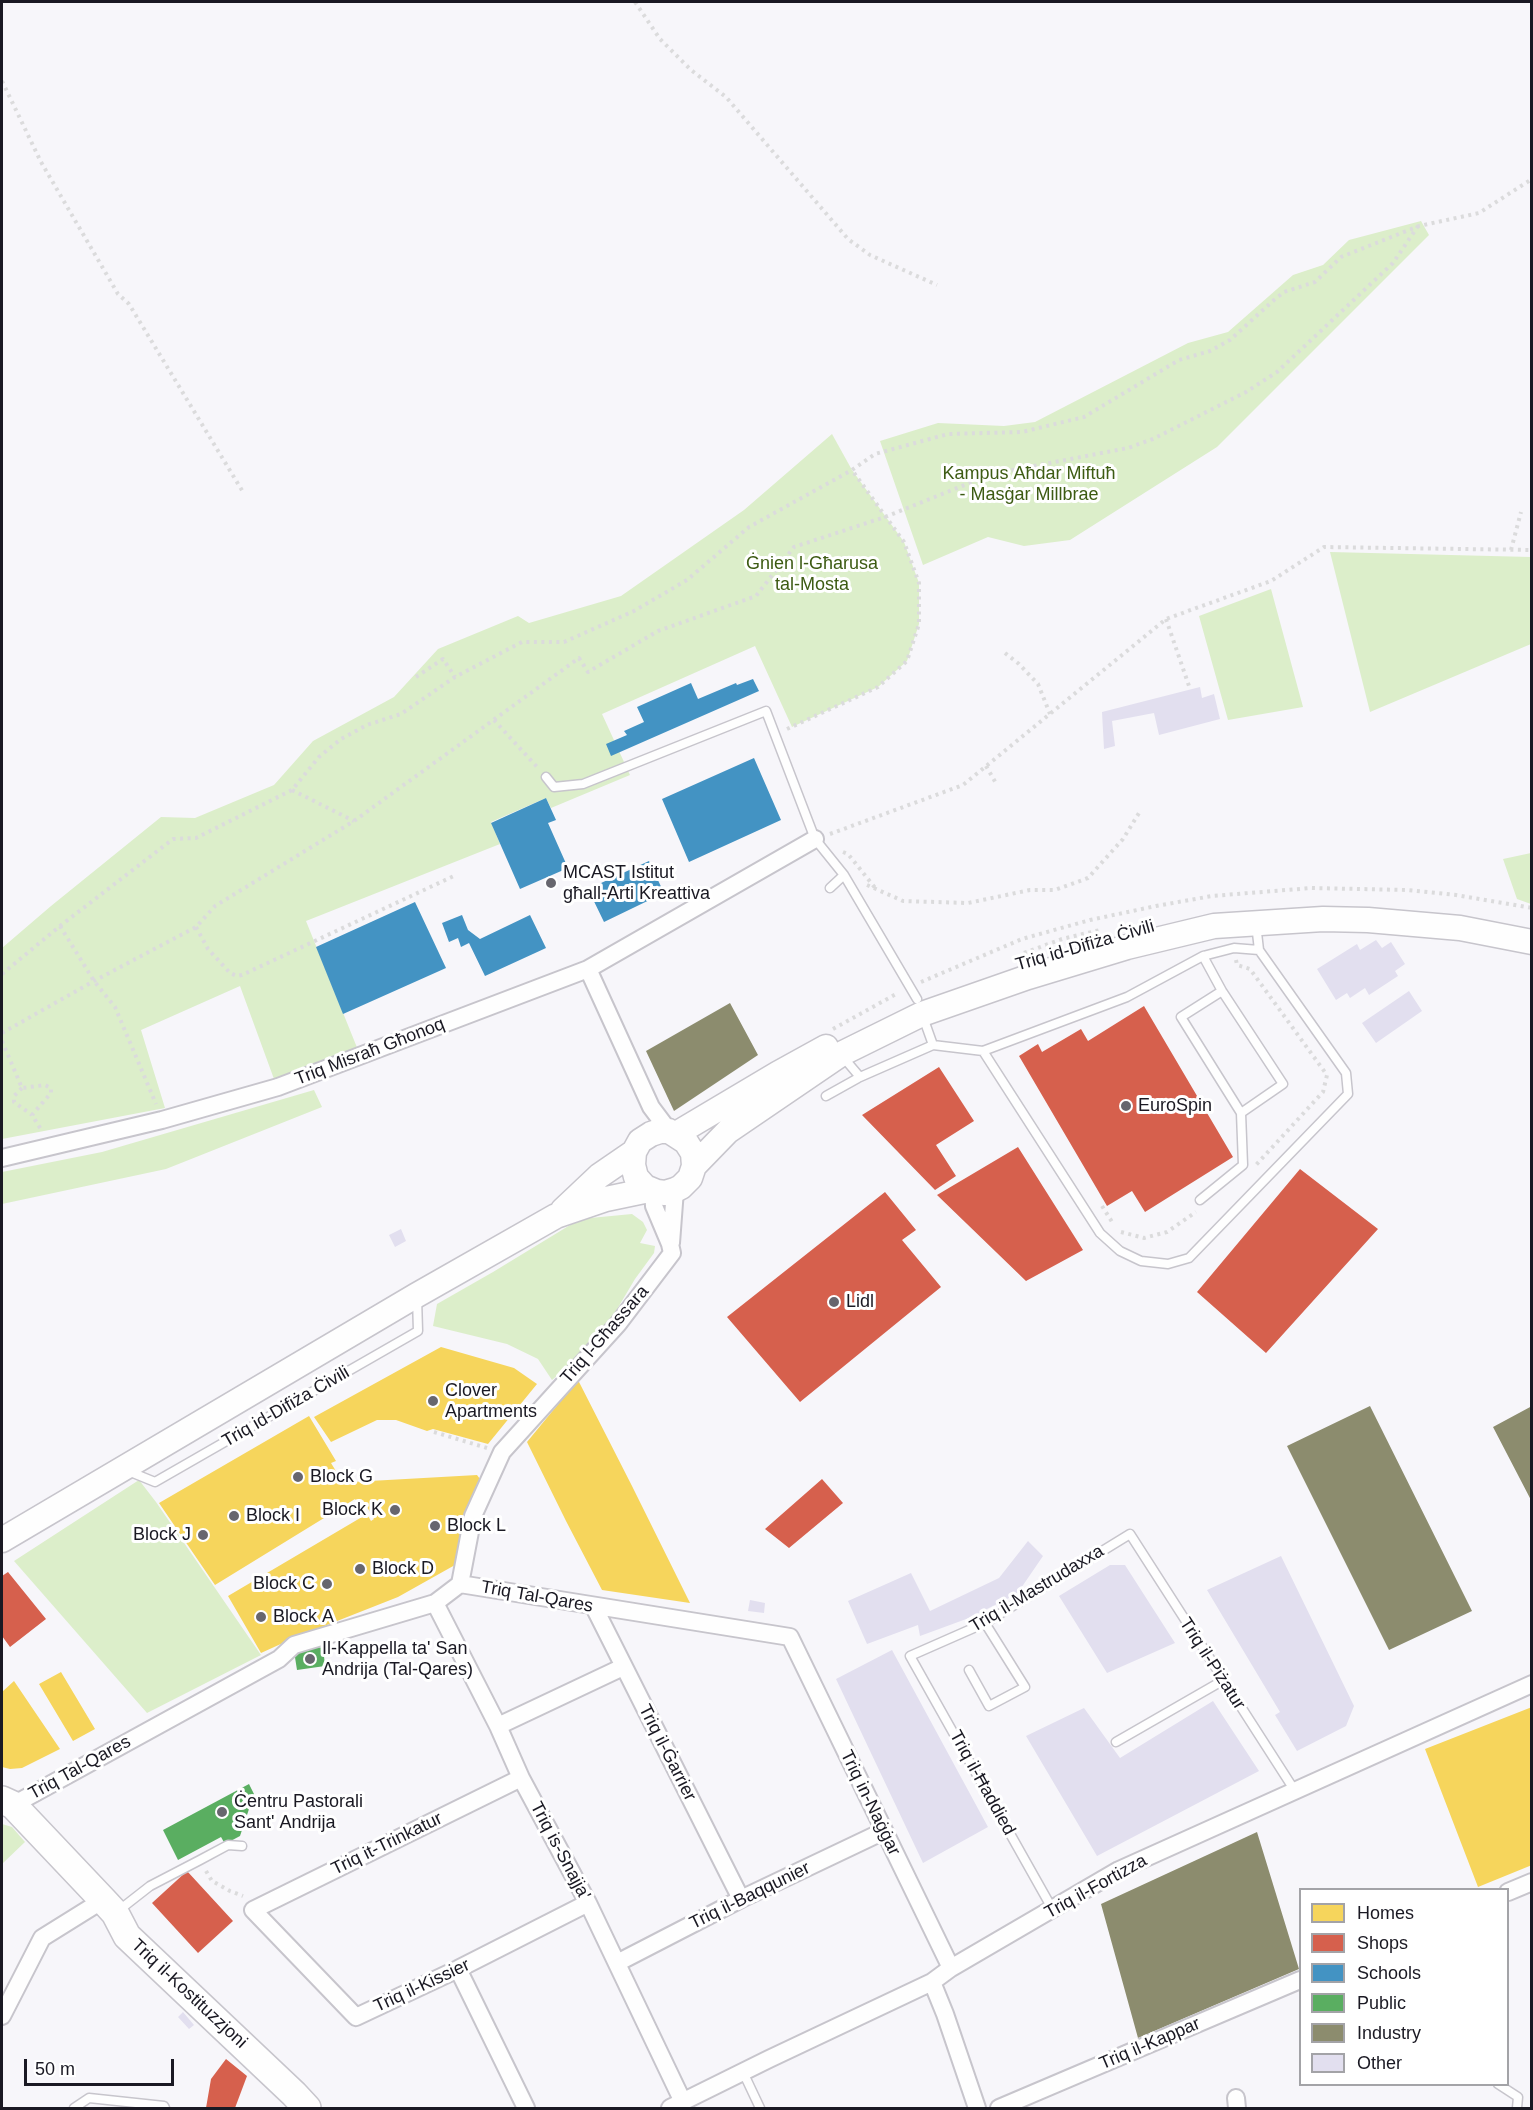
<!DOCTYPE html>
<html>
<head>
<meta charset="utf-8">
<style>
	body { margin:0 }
	#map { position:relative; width:1533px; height:2110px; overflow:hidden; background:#f7f6fa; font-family:Arial,sans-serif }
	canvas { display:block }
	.frame { position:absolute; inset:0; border:3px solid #1a1923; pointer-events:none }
	.legend { position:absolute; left:1299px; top:1888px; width:210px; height:198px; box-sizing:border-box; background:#fff; border:2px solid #a3a3a7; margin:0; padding:8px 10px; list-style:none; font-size:18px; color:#1a1923 }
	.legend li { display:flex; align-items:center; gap:12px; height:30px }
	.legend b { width:30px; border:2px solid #a3a3a7 }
	.scale { position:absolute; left:24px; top:2059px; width:150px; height:27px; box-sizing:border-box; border:3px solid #1a1923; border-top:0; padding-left:8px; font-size:18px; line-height:21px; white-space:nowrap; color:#1a1923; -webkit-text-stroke:4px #fff; paint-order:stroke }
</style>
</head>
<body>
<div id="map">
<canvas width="1533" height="2110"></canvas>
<div class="frame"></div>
<ul class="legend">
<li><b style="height:16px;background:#f6d55c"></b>Homes</li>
<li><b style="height:16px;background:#d6604d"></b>Shops</li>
<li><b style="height:16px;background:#4393c3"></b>Schools</li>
<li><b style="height:16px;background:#5aae61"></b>Public</li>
<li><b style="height:16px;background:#8c8c6e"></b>Industry</li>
<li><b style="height:16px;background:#e2dfef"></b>Other</li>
</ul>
<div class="scale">50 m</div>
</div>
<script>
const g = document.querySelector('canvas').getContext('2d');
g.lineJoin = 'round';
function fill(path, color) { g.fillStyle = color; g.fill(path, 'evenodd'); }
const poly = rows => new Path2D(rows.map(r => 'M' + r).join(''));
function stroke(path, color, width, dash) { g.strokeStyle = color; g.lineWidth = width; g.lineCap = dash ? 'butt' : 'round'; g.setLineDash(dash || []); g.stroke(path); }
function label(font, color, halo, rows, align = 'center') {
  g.font = font + ' Arial,sans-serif'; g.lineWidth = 6; g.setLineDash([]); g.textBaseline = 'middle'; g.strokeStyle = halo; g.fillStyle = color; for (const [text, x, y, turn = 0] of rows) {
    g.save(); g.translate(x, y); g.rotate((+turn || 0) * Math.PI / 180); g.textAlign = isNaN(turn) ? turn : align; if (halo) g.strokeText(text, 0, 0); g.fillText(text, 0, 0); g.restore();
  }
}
fill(poly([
	[1421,221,1429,235,1217,447,1070,540,1024,546,988,537,923,565,880,441,938,423,1004,426,1035,422,1188,343,1228,332,1293,275,1323,265,1349,240],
	[832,434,852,470,904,542,919,583,919,624,907,661,878,687,792,727,755,646,602,714,630,775,551,808,546,798,491,822,500,844,306,921,358,1050,274,1079,240,986,141,1030,165,1108,2,1139,2,948,51,906,161,817,195,818,274,785,313,741,394,697,438,649,518,616,529,623,621,596,744,510],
	[1330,552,1531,557,1531,644,1370,712],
	[1271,589,1303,707,1228,720,1199,616],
	[1531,853,1532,853,1531,904,1517,899,1503,859],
	[314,1090,322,1107,166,1169,2,1204,2,1172,102,1152],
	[632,1214,643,1222,647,1230,640,1243,655,1246,654,1253,635,1279,610,1321,575,1360,552,1380,538,1359,507,1344,433,1326,437,1304,493,1272,580,1219],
	[139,1480,156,1502,261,1655,147,1713,14,1561],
	[2,1824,12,1827,25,1842,2,1864]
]), '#dceeca');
fill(poly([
	[441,1347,514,1368,537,1384,488,1444,433,1429,427,1431,396,1420,377,1420,331,1442,314,1417],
	[578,1380,632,1486,690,1603,602,1590,566,1521,527,1442],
	[309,1416,336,1461,331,1463,342,1481,349,1477,352,1482,477,1475,480,1479,455,1565,398,1597,294,1638,261,1653,228,1596,367,1514,371,1521,374,1519,363,1500,358,1503,355,1499,215,1585,159,1503],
	[61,1672,95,1729,73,1741,39,1684],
	[14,1681,60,1749,22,1768,10,1769,2,1767,2,1692],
	[1532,1707,1532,1865,1478,1887,1425,1749]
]), '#f6d55c');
fill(poly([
	[1144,1006,1233,1157,1145,1212,1132,1191,1107,1206,1019,1056,1038,1044,1042,1052,1081,1029,1088,1041],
	[939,1067,974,1121,936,1145,956,1176,935,1190,862,1115],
	[1018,1147,1083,1250,1026,1281,937,1195],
	[1300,1169,1378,1229,1266,1353,1197,1292],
	[885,1192,916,1230,902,1240,941,1287,800,1402,727,1317],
	[822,1479,843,1503,789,1548,765,1529],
	[8,1572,46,1619,10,1647,2,1636,2,1576],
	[187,1871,233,1921,198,1953,152,1903],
	[226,2059,247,2076,235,2108,206,2108,211,2079]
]), '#d6604d');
fill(poly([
	[753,679,759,691,611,756,606,744,627,735,624,731,644,722,637,707,691,683,698,699,736,683,737,685],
	[754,758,781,820,689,862,662,799],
	[546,798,556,820,548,823,568,868,520,889,491,823],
	[649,861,664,893,604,922,588,889],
	[415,902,446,968,343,1014,316,947],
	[462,915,468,930,480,939,530,915,546,948,485,976,469,943,461,947,458,938,449,942,442,923]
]), '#4393c3');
fill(poly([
	[323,1647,325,1666,297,1670,294,1651],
	[249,1784,254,1794,240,1836,225,1844,221,1837,178,1860,163,1830]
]), '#5aae61');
fill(poly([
	[730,1003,758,1055,674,1111,646,1051],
	[1370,1406,1472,1611,1389,1650,1287,1446],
	[1532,1406,1532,1502,1493,1427],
	[1257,1832,1299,1969,1138,2038,1101,1904]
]), '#8c8c6e');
fill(poly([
	[1200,687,1202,698,1214,694,1220,719,1159,735,1154,713,1112,721,1115,746,1104,749,1102,712],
	[1376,940,1382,948,1391,942,1405,964,1395,971,1398,976,1369,995,1365,988,1350,998,1347,993,1336,1000,1317,969,1357,944,1360,950],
	[1409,991,1422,1011,1376,1043,1362,1023],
	[401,1229,406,1241,395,1247,389,1235],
	[1028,1541,1043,1556,1017,1594,969,1618,920,1636,918,1625,867,1644,848,1601,911,1573,930,1611,999,1578],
	[1281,1556,1354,1706,1346,1726,1297,1751,1275,1715,1280,1712,1207,1590],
	[1110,1565,1125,1565,1175,1643,1107,1673,1059,1596],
	[750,1600,765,1603,764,1613,748,1611],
	[892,1650,988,1827,923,1863,836,1679],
	[1213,1701,1259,1771,1097,1856,1026,1736,1084,1708,1120,1758],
	[183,2012,194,2025,189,2029,178,2017]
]), '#e2dfef');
const lane = poly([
	[546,777,554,787,583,784,766,711,815,839,844,875,917,999],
	[830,888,844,875],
	[1203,956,1222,991,1283,1084,1241,1113,1181,1017,1222,991],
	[923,1017,933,1045],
	[983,1051,1127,997,1203,956,1234,948,1259,950],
	[843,1057,860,1077],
	[826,1096,860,1077,933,1045,983,1051,1100,1233,1120,1251,1141,1261,1168,1264,1189,1258,1348,1094,1346,1073,1259,950,1256,924],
	[1200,1200,1243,1165,1241,1113],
	[128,1471,155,1482,418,1331,417,1298],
	[969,1670,989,1706,1025,1687,985,1623],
	[1116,1742,1222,1681],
	[1053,1910,910,1656,985,1623,1130,1534,1295,1791],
	[118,1911,150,1886,200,1860,228,1845,242,1846],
	[743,2072,760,2108],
	[1498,2084,1518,2097,1517,2108],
	[74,2108,89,2098,164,2106,165,2108]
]);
const street = poly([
	[588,969,815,839],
	[2,1158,162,1120,278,1087,588,969,651,1107,669,1131],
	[671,1243,675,1190],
	[460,1584,473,1516,502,1452,618,1324,672,1253,670,1244,654,1206,653,1191],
	[435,1603,498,1726,521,1778,588,1903,683,2102],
	[594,1607,741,1899],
	[498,1726,623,1667],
	[521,1778,253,1910,356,2017,458,1969,588,1903],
	[13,1805,279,1659,294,1645,435,1603,460,1584,790,1637,951,1968],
	[1508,1892,1532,1882],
	[617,1963,741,1899,884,1831],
	[458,1969,526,2108],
	[932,1982,945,2014,977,2108],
	[2,2016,42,1938,103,1900],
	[1236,2098,1237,2108],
	[670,2108,769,2059,932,1982,951,1968,1119,1870,1532,1684],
	[999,2108,1300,1980]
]);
const secondary = poly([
	[676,1134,777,1074,826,1047],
	[694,1166,693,1153,686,1142,669,1131,660,1131,651,1134,640,1141,634,1152,633,1165,636,1177,645,1187,657,1192,665,1193,675,1190,681,1187,690,1178,694,1166,728,1131,841,1054,922,1014,1028,977,1127,947,1214,926,1323,919,1368,920,1460,928,1532,942],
	[563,1210,599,1176,634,1152],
	[2,1540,417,1295,556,1216,606,1199,649,1190]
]);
const primary = poly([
	[2,1800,13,1805,103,1900,115,1913,127,1936,294,2094,307,2108]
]);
stroke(lane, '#c7c5cc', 11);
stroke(street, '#c7c5cc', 20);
stroke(secondary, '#c7c5cc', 27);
stroke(primary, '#c7c5cc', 30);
stroke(poly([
	[635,2,660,39,691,70,726,97,848,239,870,255,937,285],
	[2,81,41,162,118,294,129,304,243,492],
	[1511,550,1521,512],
	[1166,619,1189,686],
	[1005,653,1019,664,1038,684,1050,714],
	[416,677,443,659,455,677],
	[494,720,538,768],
	[787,729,878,687,907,661,919,624,919,583,904,542,852,470],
	[986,766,997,785],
	[292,790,354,821],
	[830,834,963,785,1166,619,1271,581,1324,547,1532,550],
	[843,852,848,854,876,889],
	[867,885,903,901,968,903,1030,890,1055,890,1088,878,1123,839,1139,813],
	[60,926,94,981,115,1007,156,1104],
	[196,927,208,949,230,973,237,976,242,975,456,875],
	[1024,953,1062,939,1100,930],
	[1236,960,1237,965,1250,969,1327,1075,1323,1092,1256,1165],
	[2,974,60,926,173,839,196,838,292,790,319,757,341,739,367,725,401,714,455,677,522,642,564,642,634,611,687,580,749,527,852,470,875,454,948,434,1022,432,1084,417,1179,360,1210,351,1230,340,1274,300,1284,292,1315,282,1341,257,1419,226,1479,213,1532,179],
	[921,982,1022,939,1090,920,1156,906,1212,896,1311,888,1408,890,1456,895,1532,908],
	[833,1029,898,993],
	[2,1033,94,981,196,927,215,906,354,821,579,658,588,672,658,631,756,596,794,547,885,517,992,474,1128,448,1153,439,1246,392,1277,372,1393,263,1418,226],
	[2,1041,22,1088,45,1085,51,1088,51,1093,32,1115,42,1131],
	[22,1088,14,1096,14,1102,32,1115],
	[1102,1206,1114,1225],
	[1121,1232,1144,1238,1167,1232,1196,1212],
	[434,1432,487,1448],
	[206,1871,212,1881,230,1891,243,1896]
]), '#dbdbdc', 4, [3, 4.5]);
stroke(lane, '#fefefe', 8);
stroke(street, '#fefefe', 16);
stroke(secondary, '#fefefe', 24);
stroke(primary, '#fefefe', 27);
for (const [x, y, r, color] of [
	[551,883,6,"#67666e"],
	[1126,1106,6,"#67666e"],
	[834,1302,6,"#67666e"],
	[433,1401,6,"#67666e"],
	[298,1477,6,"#67666e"],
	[395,1510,6,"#67666e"],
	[234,1516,6,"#67666e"],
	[435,1526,6,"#67666e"],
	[203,1535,6,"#67666e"],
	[360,1569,6,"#67666e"],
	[327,1584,6,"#67666e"],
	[261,1617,6,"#67666e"],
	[310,1659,6,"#67666e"],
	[222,1812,6,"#67666e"]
]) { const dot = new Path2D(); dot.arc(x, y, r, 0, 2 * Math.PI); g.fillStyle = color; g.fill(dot); stroke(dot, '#fff', 2); }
label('18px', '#3d5b13', '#fff', [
	["Kampus Aħdar Miftuħ",1029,474],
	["- Masġar Millbrae",1029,495],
	["Ġnien l-Għarusa",812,564],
	["tal-Mosta",812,585]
]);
label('18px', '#1a1923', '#fff', [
	["MCAST Istitut",563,873],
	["għall-Arti Kreattiva",563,894],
	["EuroSpin",1138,1106],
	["Lidl",846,1302],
	["Clover",445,1391],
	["Apartments",445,1412],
	["Block G",310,1477],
	["Block K",383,1510,"right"],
	["Block I",246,1516],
	["Block L",447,1526],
	["Block J",191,1535,"right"],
	["Block D",372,1569],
	["Block C",315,1584,"right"],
	["Block A",273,1617],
	["Il-Kappella ta' San",322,1649],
	["Andrija (Tal-Qares)",322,1670],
	["Ċentru Pastorali",234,1802],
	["Sant' Andrija",234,1823]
], 'left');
label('18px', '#1a1923', '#fff', [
	["Triq id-Difiża Ċivili",1085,946,-16],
	["Triq Misraħ Għonoq",370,1052,-21],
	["Triq l-Għassara",605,1335,-49],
	["Triq id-Difiża Ċivili",286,1407,-30],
	["Triq il-Mastrudaxxa",1037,1589,-31],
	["Triq Tal-Qares",537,1597,10],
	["Triq il-Piżatur",1212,1664,57],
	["Triq il-Ġarrier",667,1753,63],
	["Triq Tal-Qares",80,1768,-29],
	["Triq il-Ħaddied",982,1783,61],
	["Triq in-Naġġar",870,1803,64],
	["Triq it-Trinkatur",387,1844,-26],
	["Triq is-Snajja'",560,1851,62],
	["Triq il-Fortizza",1096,1887,-29],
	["Triq il-Baqqunier",750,1896,-26],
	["Triq il-Kissier",422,1986,-25],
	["Triq il-Kostituzzjoni",189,1994,43],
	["Triq il-Kappar",1150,2044,-23]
]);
</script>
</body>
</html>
